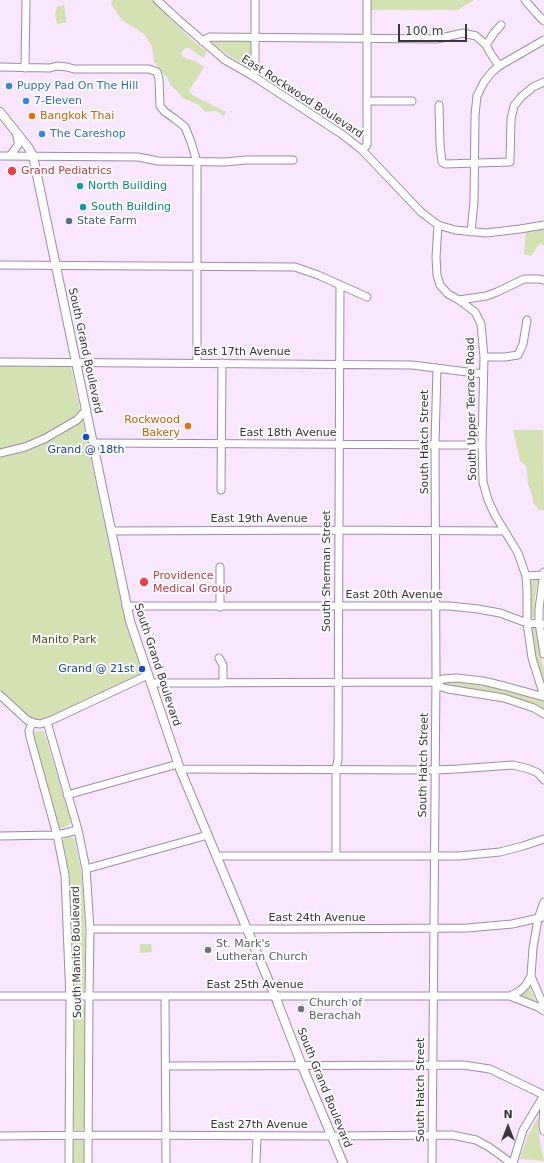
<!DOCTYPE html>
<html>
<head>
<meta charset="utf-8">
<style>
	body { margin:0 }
	#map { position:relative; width:544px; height:1163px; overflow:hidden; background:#f8e7ff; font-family:"DejaVu Sans",sans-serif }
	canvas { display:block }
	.north { position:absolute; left:488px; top:1107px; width:40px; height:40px; -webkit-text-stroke:3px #fcfcfc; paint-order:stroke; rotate:0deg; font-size:11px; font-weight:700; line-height:16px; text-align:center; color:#3b333e }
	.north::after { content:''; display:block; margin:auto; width:14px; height:18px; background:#3b333e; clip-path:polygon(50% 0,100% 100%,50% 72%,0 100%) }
	.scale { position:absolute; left:398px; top:24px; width:69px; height:18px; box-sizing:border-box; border:2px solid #3b333e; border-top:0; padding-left:5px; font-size:12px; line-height:14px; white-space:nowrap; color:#3b333e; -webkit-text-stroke:3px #fcfcfc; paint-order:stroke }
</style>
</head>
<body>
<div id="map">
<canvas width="544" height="1163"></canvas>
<div class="north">N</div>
<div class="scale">100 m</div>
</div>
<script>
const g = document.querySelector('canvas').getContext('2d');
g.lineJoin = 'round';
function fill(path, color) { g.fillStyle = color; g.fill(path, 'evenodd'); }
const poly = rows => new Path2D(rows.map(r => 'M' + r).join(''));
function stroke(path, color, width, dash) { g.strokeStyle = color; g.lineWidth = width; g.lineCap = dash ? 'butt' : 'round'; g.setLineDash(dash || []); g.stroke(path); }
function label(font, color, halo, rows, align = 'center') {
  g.font = font + ' "DejaVu Sans",sans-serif'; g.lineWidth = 4; g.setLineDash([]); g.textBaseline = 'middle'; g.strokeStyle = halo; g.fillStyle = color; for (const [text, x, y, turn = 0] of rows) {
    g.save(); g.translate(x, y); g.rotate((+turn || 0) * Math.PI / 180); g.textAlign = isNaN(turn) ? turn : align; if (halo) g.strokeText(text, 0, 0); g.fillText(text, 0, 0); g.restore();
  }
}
fill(poly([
	[112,0,152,0,191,39,207,52,203,58,189,48,186,48,183,50,181,53,182,55,185,58,195,61,204,67,189,91,194,96,226,112,224,116,216,111,213,111,208,112,204,111,199,105,183,98,177,91,170,85,167,77,161,72,154,61,152,46,144,34,122,20,111,4],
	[370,0,474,0,458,10,369,10],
	[64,5,67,22,57,24,55,14,57,7],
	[215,40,251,41,252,42,251,68,248,68,212,44,212,42],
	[544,228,544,246,540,243,531,256,524,254,526,231],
	[0,365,71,366,71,367,125,619,142,671,140,675,95,697,40,722,27,717,0,691],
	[513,430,543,430,544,510,540,510,533,503,533,498,528,484,527,470,525,465,520,461],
	[536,578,538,581,535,597,534,617,531,619,530,619,530,579],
	[531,626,535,626,536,628,539,650,544,669,544,689,535,659],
	[442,681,478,683,504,688,523,694,544,702,544,712,535,707,443,687,441,682],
	[41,731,44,732,71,821,69,825,62,828,58,826,32,735,34,732],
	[70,836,74,839,81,869,84,901,86,987,83,992,75,992,73,988,69,873,63,841,65,837],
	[140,944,151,944,152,952,140,953],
	[529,986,536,1002,520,996],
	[79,1001,82,1002,85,1006,86,1125,82,1130,78,1131,75,1130,72,1124,73,1005,74,1003],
	[538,1117,539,1137,544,1161,520,1159,528,1135],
	[78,1138,82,1139,84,1141,85,1163,71,1163,72,1142,74,1139]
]), '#d3e1b3');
const minor = poly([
	[157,0,182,23,225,60,253,76,343,135,362,150,421,212,438,225,455,230,486,233,520,229,544,225],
	[525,0,537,14,544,21],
	[202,41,210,37,437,39,463,33,476,36,486,45,491,54,499,66],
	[486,45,494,33,501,25],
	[0,67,50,68,57,66,67,67,74,69,149,69,157,72,159,79,160,106,165,112,175,119,185,127,191,142,197,162,197,363],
	[25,68,26,0],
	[253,76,255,69,255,0],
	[367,101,412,101],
	[439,105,440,145,442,162,445,164,510,162,511,119,514,106,521,97,533,87,544,82],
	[362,150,367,145,367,0],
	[0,156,138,157,158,161,225,162,246,160,293,160],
	[10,156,18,145,18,141,16,132],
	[438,225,436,257,437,275,440,285,448,294,459,300,475,312,481,324,484,357,482,445,483,482,488,500,495,515,518,553,526,576,527,590,527,623,532,658,544,696],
	[471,232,474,202,475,115,477,96,484,82,492,72,499,66,544,40],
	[0,265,295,267,318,275,367,297],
	[459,300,486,296,497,292,524,279,539,279,544,280],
	[484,357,505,357,518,355,523,344,527,320],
	[0,362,412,365,483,374],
	[93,443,482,445],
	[0,453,25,447,44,439,77,420,86,410],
	[221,490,222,363],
	[111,531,339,530,504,531],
	[220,567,220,607],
	[544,572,539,609,539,623,544,654],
	[526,576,543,575],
	[126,606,450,606,478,609,500,613,527,623,544,624],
	[219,658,223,665,223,683],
	[436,682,441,687,448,689,504,698,534,708,544,714],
	[151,683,436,682,443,679,457,678,483,681,504,686,544,697],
	[0,695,27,720,34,723,40,724,52,720,148,675],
	[47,722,78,830,86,869,90,929,89,997,88,1163],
	[32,723,29,731,30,737,57,835,65,875,70,1000,69,1163],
	[180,769,434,770,457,769,513,765,529,769,538,773,544,780],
	[67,795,178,764],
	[0,836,57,835,78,830],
	[216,856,459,856,500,852,523,846,544,839],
	[336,856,336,769,338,759,340,285],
	[86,869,208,835],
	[544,902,538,919,533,948,531,976,539,995,544,1006],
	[90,929,293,929,467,928,512,924,544,917],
	[0,996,510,996,538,1007,544,1011],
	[165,996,166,1163],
	[510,996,520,991,526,985,531,976],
	[166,1066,463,1065,490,1069,544,1095],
	[544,1097,543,1126,544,1131],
	[0,1136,88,1135,332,1136,452,1135,476,1140,489,1147,511,1163],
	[256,1163,257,1136],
	[432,1163,436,677,435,444,437,368],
	[513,1163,523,1130,544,1095]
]);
const major = poly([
	[0,112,28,147,33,156,130,621,180,769,275,996,302,1066,343,1163]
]);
stroke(minor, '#9f8ba6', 9);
stroke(major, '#9f8ba6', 10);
stroke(minor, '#fff', 7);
stroke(major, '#fff', 8);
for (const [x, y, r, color] of [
	[9,86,4,"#3f7fe0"],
	[26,101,4,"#3f7fe0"],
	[32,116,4,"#e8710a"],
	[42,134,4,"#3f7fe0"],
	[12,171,5,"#e0444e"],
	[80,186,4,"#0f9aa8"],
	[83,207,4,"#0f9aa8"],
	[69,221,4,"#5c6f8a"],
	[188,426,4,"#e8710a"],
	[86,437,4,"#1a4fb4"],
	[144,582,5,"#e0444e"],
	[142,669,4,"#1a4fb4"],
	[208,950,4,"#6b7280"],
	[301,1009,4,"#6b7280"]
]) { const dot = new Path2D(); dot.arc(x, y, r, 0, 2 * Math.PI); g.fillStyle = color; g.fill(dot); stroke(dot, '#fcfcfc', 1.5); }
label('11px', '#366cbe', '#fcfcfc', [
	["Puppy Pad On The Hill",17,86],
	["7-Eleven",34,101],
	["The Careshop",50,134]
], 'left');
label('11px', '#3b333e', '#fcfcfc', [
	["East Rockwood Boulevard",302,97,33],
	["South Grand Boulevard",85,351,78],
	["East 17th Avenue",242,352],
	["South Upper Terrace Road",472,409,-91],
	["East 18th Avenue",288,433],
	["South Hatch Street",425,442,-90],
	["East 19th Avenue",259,519],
	["South Sherman Street",327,571,-90],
	["East 20th Avenue",394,595],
	["South Grand Boulevard",157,665,72],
	["South Hatch Street",424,765,-89],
	["East 24th Avenue",317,918],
	["South Manito Boulevard",77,952,-91],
	["East 25th Avenue",255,985],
	["South Grand Boulevard",324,1088,68],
	["South Hatch Street",421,1090,-90],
	["East 27th Avenue",259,1125]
]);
label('11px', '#c56008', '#fcfcfc', [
	["Bangkok Thai",40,116],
	["Rockwood",180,420,"right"],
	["Bakery",180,433,"right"]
], 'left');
label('11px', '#be3a42', '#fcfcfc', [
	["Grand Pediatrics",21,171],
	["Providence",153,576],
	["Medical Group",153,589]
], 'left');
label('11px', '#0d838f', '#fcfcfc', [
	["North Building",88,186],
	["South Building",91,207]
], 'left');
label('11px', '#4e5e75', '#fcfcfc', [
	["State Farm",77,221]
], 'left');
label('11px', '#164399', '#fcfcfc', [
	["Grand @ 18th",86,450],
	["Grand @ 21st",134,669,"right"]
]);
label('11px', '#46531f', '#fcfcfc', [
	["Manito Park",64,640]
]);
label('11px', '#5b616d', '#fcfcfc', [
	["St. Mark's",216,944],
	["Lutheran Church",216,957],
	["Church of",309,1003],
	["Berachah",309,1016]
], 'left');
</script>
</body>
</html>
